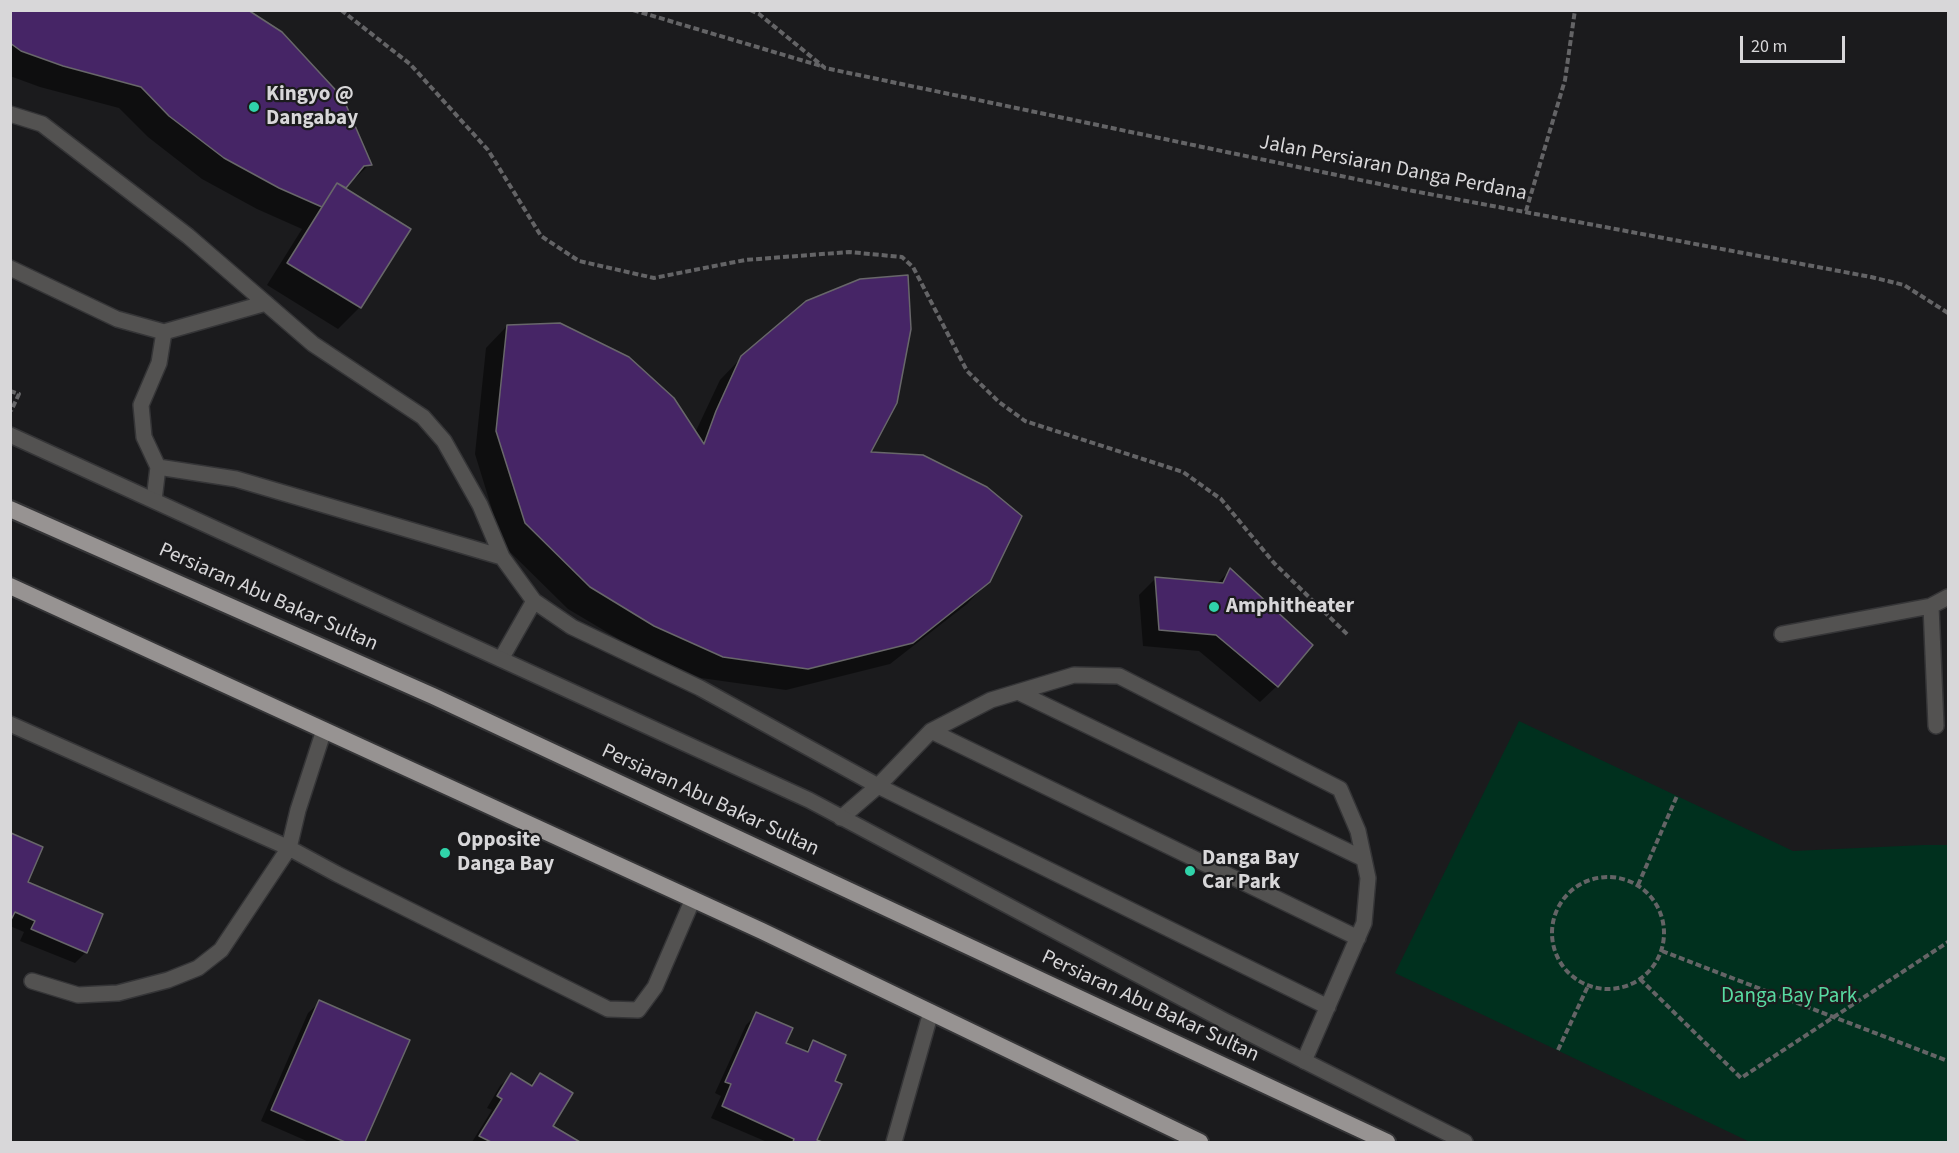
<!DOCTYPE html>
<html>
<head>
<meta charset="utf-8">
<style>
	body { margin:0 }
	#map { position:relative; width:1959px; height:1153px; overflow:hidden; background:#1b1b1d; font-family:"Source Sans 3",sans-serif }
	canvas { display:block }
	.frame { position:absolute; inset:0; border:12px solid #d8d7d9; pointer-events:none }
	.scale { position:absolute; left:1740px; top:36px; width:105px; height:27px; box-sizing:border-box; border:3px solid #d8d7d9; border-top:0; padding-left:8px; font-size:18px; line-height:21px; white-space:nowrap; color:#d8d7d9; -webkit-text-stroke:4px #1b1b1d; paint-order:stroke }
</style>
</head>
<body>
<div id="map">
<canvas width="1959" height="1153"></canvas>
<div class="frame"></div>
<div class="scale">20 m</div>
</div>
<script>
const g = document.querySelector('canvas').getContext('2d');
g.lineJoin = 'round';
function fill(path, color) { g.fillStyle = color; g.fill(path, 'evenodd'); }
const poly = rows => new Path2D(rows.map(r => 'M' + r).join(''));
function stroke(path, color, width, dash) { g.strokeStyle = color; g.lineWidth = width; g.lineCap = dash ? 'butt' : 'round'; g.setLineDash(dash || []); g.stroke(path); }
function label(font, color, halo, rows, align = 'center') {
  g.font = font + ' "Source Sans 3",sans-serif'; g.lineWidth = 4.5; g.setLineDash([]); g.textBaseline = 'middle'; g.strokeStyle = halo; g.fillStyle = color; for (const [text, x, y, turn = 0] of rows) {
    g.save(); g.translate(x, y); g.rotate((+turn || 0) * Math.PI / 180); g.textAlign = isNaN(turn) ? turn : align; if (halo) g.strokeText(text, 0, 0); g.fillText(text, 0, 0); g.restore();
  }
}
fill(poly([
	[1519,721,1793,851,1924,845,1948,845,1948,1142,1750,1142,1395,973]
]), '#00301e');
fill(poly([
	[10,10,370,164,344,189,409,230,360,307,338,329,267,285,302,229,257,209,202,179,148,137,119,108,40,87,10,76],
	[507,326,695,433,720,380,742,357,868,453,989,581,967,604,890,664,786,690,701,678,632,647,568,609,503,545,475,454,486,348],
	[1230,571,1277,686,1260,702,1199,651,1143,646,1139,595,1155,579,1216,584],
	[11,835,41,848,26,883,86,952,75,963,20,941,24,932,10,926],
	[320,1002,408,1041,363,1142,309,1142,261,1121,308,1013],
	[757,1014,784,1044,804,1052,814,1042,833,1082,815,1141,818,1142,767,1142,711,1118,721,1096,715,1093,746,1025],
	[540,1074,551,1127,577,1142,472,1142,492,1110,487,1108,500,1086,511,1075,529,1086]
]), '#0007');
const building = poly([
	[10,10,248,10,282,32,343,98,372,165,364,166,346,188,337,183,322,207,279,188,224,158,169,116,141,87,63,66,21,51,10,43,10,10],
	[337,183,411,229,361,308,287,263,337,183],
	[908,275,911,329,897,403,871,452,923,455,987,487,1022,516,990,582,913,643,808,669,723,657,654,626,590,587,525,523,496,431,507,325,560,323,629,357,674,398,704,444,716,411,741,356,806,301,860,279,908,275],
	[1230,568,1313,645,1278,687,1216,635,1159,630,1155,577,1223,583,1230,568],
	[11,833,43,847,28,882,103,914,87,953,31,929,35,921,15,912,10,922,11,833],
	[319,1000,410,1040,365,1142,345,1142,271,1110,319,1000],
	[756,1012,793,1028,786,1043,808,1052,813,1040,846,1055,835,1081,842,1084,817,1140,822,1142,793,1142,794,1139,722,1106,731,1084,725,1082,756,1012],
	[511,1073,532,1086,540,1073,573,1093,553,1126,580,1142,491,1142,479,1136,502,1099,497,1096,511,1073]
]);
fill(building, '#462566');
stroke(building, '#68676a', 1.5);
const service = poly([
	[10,114,42,124,188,236,313,344,423,417,444,441,480,505,502,557,534,601,572,627,700,688,878,786,1328,1007],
	[10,268,117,319,164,332,266,303],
	[158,467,236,479,502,557],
	[154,500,158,467,144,437,141,405,159,363,164,332],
	[1931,606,1936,726],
	[1782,634,1931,606,1948,597],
	[501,659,534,601],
	[1020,693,1364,859],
	[10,724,289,848,221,950,198,968,168,980,118,993,78,995,32,981],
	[324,730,298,810,289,848,337,874,608,1009,638,1010,655,987,693,899],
	[931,731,1358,938],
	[841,818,878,786,931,731,991,700,1074,675,1119,676,1340,789,1358,831,1368,878,1364,923,1304,1061]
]);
const minor = poly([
	[10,435,809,800,1225,1021,1465,1142],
	[894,1142,931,1012]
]);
const trunk = poly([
	[10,509,433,696,1387,1142],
	[10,586,762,931,1200,1142]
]);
stroke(service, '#353537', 18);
stroke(minor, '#353537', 18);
stroke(trunk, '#353537', 20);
stroke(poly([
	[341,10,410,64,488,150,541,236,579,261,654,278,745,260,849,252,902,257,913,267,967,371,999,402,1025,421,1183,472,1221,499,1274,563,1349,636],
	[633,10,821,66],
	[750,10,759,14,825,68,1413,191,1871,277,1904,285,1948,313],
	[1526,211,1565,80,1575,10],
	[10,391,19,394,11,411],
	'1552 933a56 56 0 1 1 112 0a56 56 0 1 1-112 0Z',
	[1638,885,1677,796],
	[1662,951,1948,1061],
	[1640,979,1741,1078,1948,942],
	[1558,1050,1588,986]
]), '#646466', 4, [6, 3]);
stroke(service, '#535251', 15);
stroke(minor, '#535251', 15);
stroke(trunk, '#979392', 16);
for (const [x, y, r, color] of [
	[254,107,6,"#30d4aa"],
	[1214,607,6,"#30d4aa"],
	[445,853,6,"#30d4aa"],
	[1190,871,6,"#30d4aa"]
]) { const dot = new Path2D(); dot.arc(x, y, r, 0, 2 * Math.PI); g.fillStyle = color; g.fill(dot); stroke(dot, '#1b1b1d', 2); }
label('bold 21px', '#d8d7d9', '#1b1b1d', [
	["Kingyo @",266,95],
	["Dangabay",266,119],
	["Amphitheater",1226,607],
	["Opposite",457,841],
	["Danga Bay",457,865],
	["Danga Bay",1202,859],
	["Car Park",1202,883]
], 'left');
label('21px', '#d8d7d9', '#1b1b1d', [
	["Jalan Persiaran Danga Perdana",1393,169,11],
	["Persiaran Abu Bakar Sultan",268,598,24],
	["Persiaran Abu Bakar Sultan",710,801,25],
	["Persiaran Abu Bakar Sultan",1150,1007,25]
]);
label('21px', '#58dba2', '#1b1b1d', [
	["Danga Bay Park",1789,997]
]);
</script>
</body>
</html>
